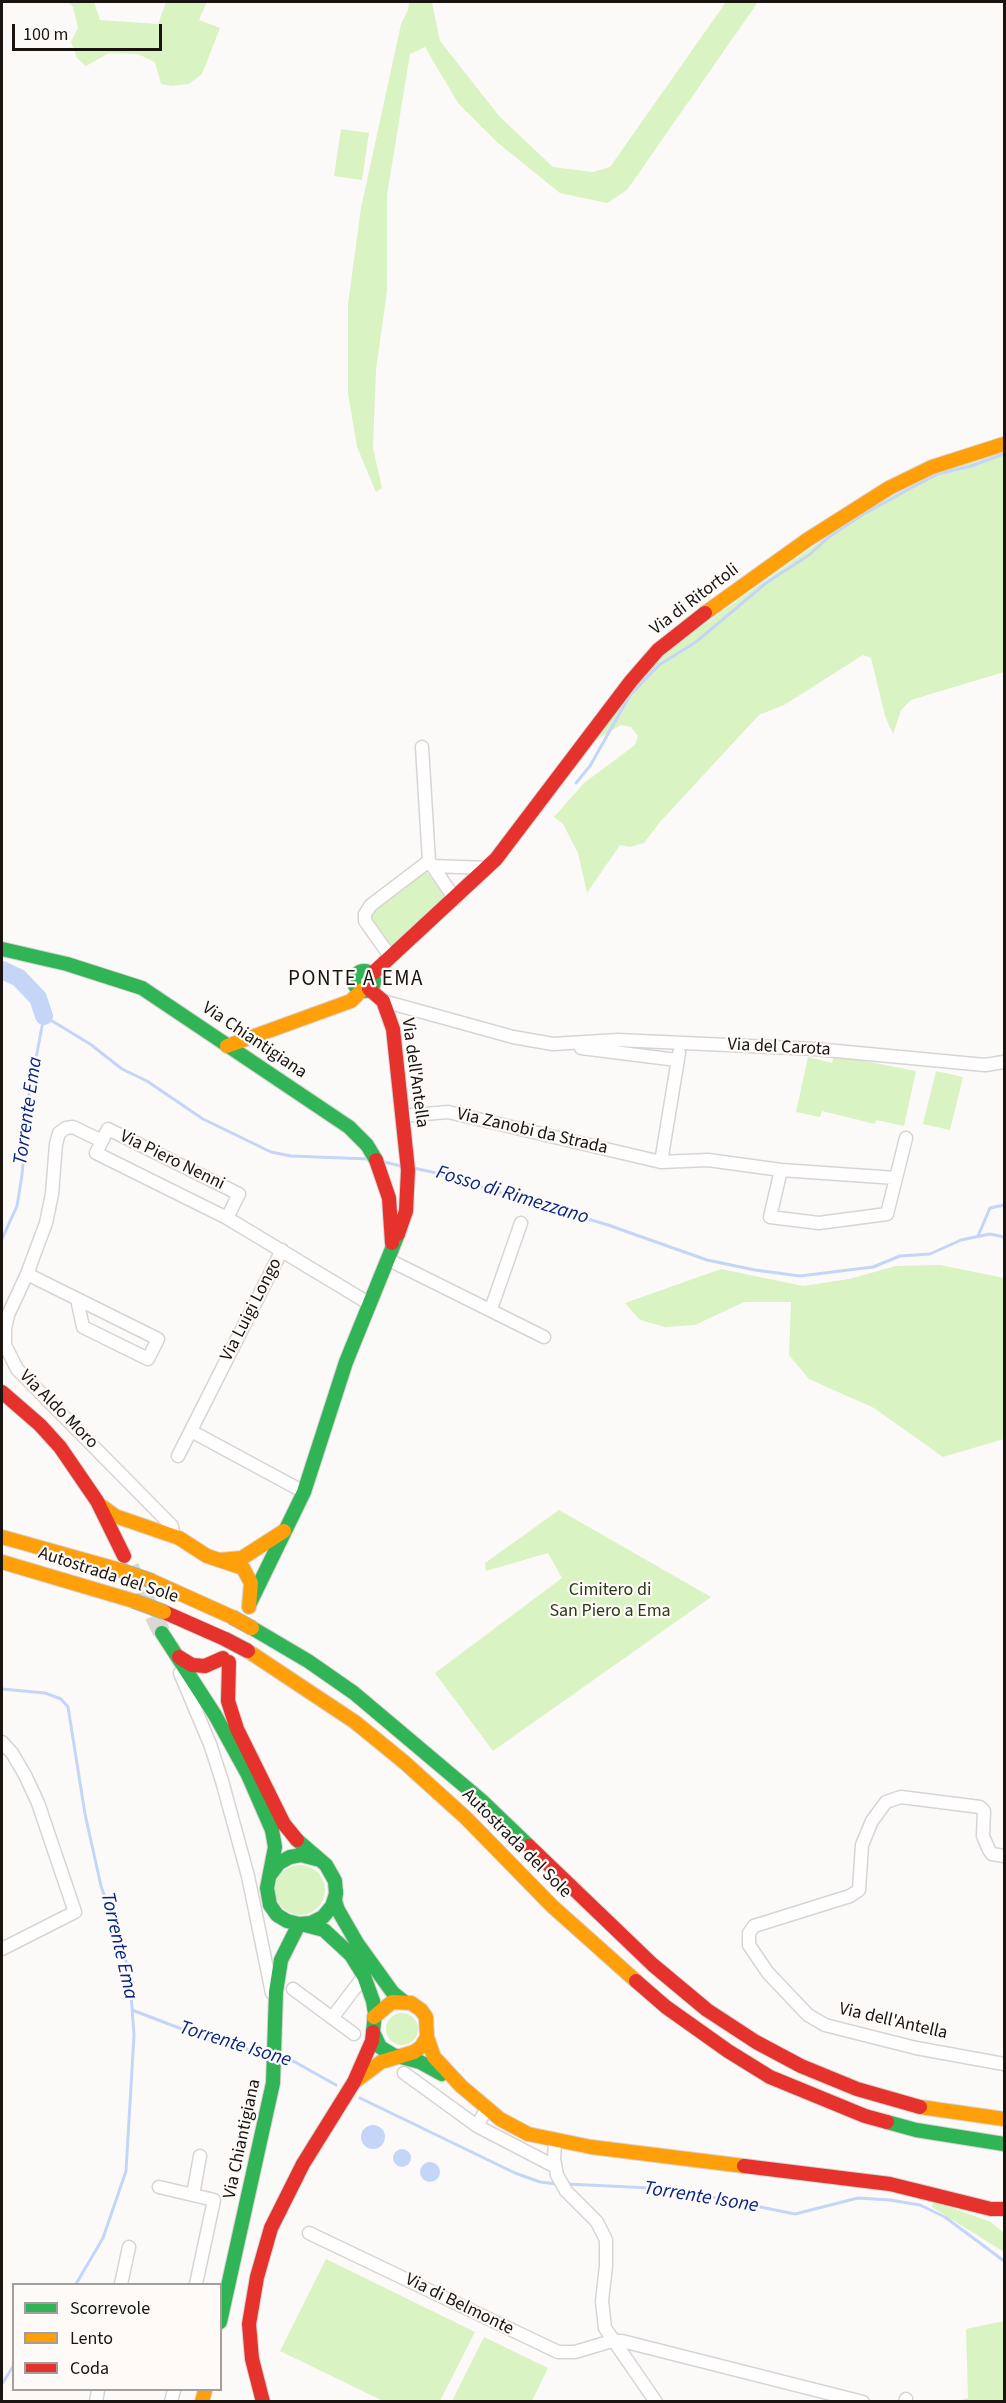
<!DOCTYPE html>
<html>
<head>
<meta charset="utf-8">
<style>
	body { margin:0 }
	#map { position:relative; width:1006px; height:2403px; overflow:hidden; background:#fcfaf9; font-family:"Source Sans 3",sans-serif }
	canvas { display:block }
	.frame { position:absolute; inset:0; border:3px solid #191410; pointer-events:none }
	.legend { position:absolute; left:12px; top:2283px; width:210px; height:108px; box-sizing:border-box; background:#fdfaf8; border:2px solid #a29e9b; margin:0; padding:8px 10px; list-style:none; font-size:18px; color:#191410 }
	.legend li { display:flex; align-items:center; gap:12px; height:30px }
	.legend b { width:30px; border:2px solid #a29e9b }
	.scale { position:absolute; left:12px; top:24px; width:150px; height:27px; box-sizing:border-box; border:3px solid #191410; border-top:0; padding-left:8px; font-size:18px; line-height:21px; white-space:nowrap; color:#191410; -webkit-text-stroke:4px #fdfaf8; paint-order:stroke }
</style>
</head>
<body>
<div id="map">
<canvas width="1006" height="2403"></canvas>
<div class="frame"></div>
<ul class="legend">
<li><b style="height:8px;background:#30b455"></b>Scorrevole</li>
<li><b style="height:8px;background:#ff9f0a"></b>Lento</li>
<li><b style="height:8px;background:#e5322d"></b>Coda</li>
</ul>
<div class="scale">100 m</div>
</div>
<script>
const g = document.querySelector('canvas').getContext('2d');
g.lineJoin = 'round';
function fill(path, color) { g.fillStyle = color; g.fill(path, 'evenodd'); }
const poly = rows => new Path2D(rows.map(r => 'M' + r).join(''));
function stroke(path, color, width, dash) { g.strokeStyle = color; g.lineWidth = width; g.lineCap = dash ? 'butt' : 'round'; g.setLineDash(dash || []); g.stroke(path); }
function label(font, color, halo, rows, align = 'center') {
  g.font = font + ' "Source Sans 3",sans-serif'; g.lineWidth = 4.5; g.setLineDash([]); g.textBaseline = 'middle'; g.strokeStyle = halo; g.fillStyle = color; for (const [text, x, y, turn = 0] of rows) {
    g.save(); g.translate(x, y); g.rotate((+turn || 0) * Math.PI / 180); g.textAlign = isNaN(turn) ? turn : align; if (halo) g.strokeText(text, 0, 0); g.fillText(text, 0, 0); g.restore();
  }
}
fill(poly([
	[67,2,94,2,100,20,158,24,166,2,207,2,199,20,220,28,202,74,189,84,171,86,161,84,155,62,138,54,109,53,86,66,77,58,71,42,78,28,73,7],
	[409,2,432,2,440,41,500,117,553,167,593,172,610,167,726,2,758,2,627,190,607,203,560,193,498,143,458,103,425,47,410,54,387,195,387,291,376,370,373,448,382,488,376,492,357,447,348,394,348,304,361,208,401,24,408,10],
	[341,129,369,133,362,180,334,176],
	[1004,448,1004,672,911,700,901,710,893,734,885,716,871,658,863,655,784,705,759,715,660,822,644,843,630,847,620,845,587,893,578,853,563,824,554,817,584,783,635,745,638,736,631,727,621,725,596,740,635,685,671,648,868,507,949,467],
	[425,870,448,898,389,949,370,922,374,911],
	[834,1055,916,1071,904,1126,876,1120,875,1124,822,1111,820,1117,796,1112,808,1057,832,1063],
	[936,1071,963,1077,950,1130,923,1124],
	[940,1265,1004,1278,1004,1439,943,1457,874,1408,809,1379,789,1355,791,1302,744,1302,695,1325,665,1327,640,1320,625,1303,721,1269,803,1286,849,1279,896,1266],
	[559,1510,711,1597,493,1751,435,1673,562,1578,548,1553,486,1571,485,1563],
	'275 1890a25 25 0 1 1 50 0a25 25 0 1 1-50 0Z',
	'386 2029a16 16 0 1 1 32 0a16 16 0 1 1-32 0Z',
	[933,2201,991,2222,1004,2233,1004,2252,932,2207],
	[326,2259,475,2332,440,2401,383,2401,280,2351],
	[1004,2321,1004,2401,956,2401,968,2398,966,2329],
	[484,2337,548,2368,532,2401,452,2401]
]), '#daf3c2');
fill(poly([
	'361 2137a12 12 0 1 1 24 0a12 12 0 1 1-24 0Z',
	'393 2158a9 9 0 1 1 18 0a9 9 0 1 1-18 0Z',
	'420 2172a10 10 0 1 1 20 0a10 10 0 1 1-20 0Z'
]), '#c4d5f8');
stroke(poly([
	[576,783,590,766,630,695,659,665,696,642,766,583,809,555,829,537,862,515,911,488,938,474,971,466,1004,454],
	[384,1162,401,1166],
	[413,1168,432,1172,608,1225,707,1260,755,1270,800,1276,873,1267,900,1256,930,1254,961,1240,990,1234,1004,1237],
	[978,1236,990,1208,1004,1205],
	[2,1239,17,1206,22,1175,29,1095,44,1016,90,1044,122,1069,147,1081,203,1119,271,1152,291,1156,369,1159],
	[2,1689,45,1693,61,1699,68,1707,85,1814,101,1886,125,1956,130,1981,134,2035,126,2171,103,2238,76,2284],
	[132,2010,216,2042,267,2054],
	[282,2058,295,2062,336,2085],
	[360,2098,515,2173,540,2182,557,2184],
	[567,2184,671,2189,795,2214,858,2198,890,2200,920,2205,945,2217,1004,2261],
	[2,2384,14,2365]
]), '#c4d5f8', 3);
stroke(poly([
	[2,970,19,978,38,998,44,1016]
]), '#c4d5f8', 18);
stroke(poly([
	[130,1567,162,1633]
]), '#dad8d6', 18, [18, 9]);
const street = poly([
	[422,747,429,861],
	[432,866,487,868],
	[390,956,365,921,365,914,371,905,429,861,455,899],
	[383,1001,513,1037,553,1044,618,1040,815,1049,985,1065,1004,1062],
	[581,1048,677,1060],
	[402,1116,448,1112,661,1162,708,1160,781,1170,896,1178],
	[108,1129,239,1194,227,1218,96,1153,108,1129],
	[102,1141,73,1127,66,1128,59,1133,56,1144,52,1194,46,1223,27,1274,8,1315,5,1329,5,1345,17,1369,172,1526,173,1532,169,1534],
	[661,1162,679,1053],
	[781,1170,770,1217,819,1223,887,1214,906,1138],
	[227,1218,370,1304],
	[389,1260,544,1337],
	[27,1274,158,1339,148,1359,83,1327,77,1299],
	[491,1309,521,1223],
	[191,1431,304,1492],
	[178,1456,282,1250],
	[180,1673,210,1744,222,1781,248,1876,272,1993],
	[2,1742,12,1753,25,1775,38,1803,75,1912,2,1949],
	[1004,1856,992,1854,989,1850,983,1836,984,1811,980,1807,901,1797,886,1802,872,1821,862,1845,859,1890,850,1896,754,1926,749,1933,749,1945,768,1973,808,2015,825,2025,916,2048,1004,2064],
	[293,1989,354,2034],
	[332,2018,364,1976],
	[404,2073,477,2126,487,2108],
	[477,2126,554,2166],
	[555,2141,554,2159,557,2175,566,2191,597,2222,606,2240,606,2266,602,2301,605,2328,656,2402],
	[159,2187,214,2200,196,2284],
	[193,2195,200,2156],
	[309,2233,558,2352,575,2352,612,2341,622,2341,863,2402],
	[121,2284,129,2247],
	[96,2402,98,2390],
	[171,2402,174,2390],
	[905,2402,906,2399]
]);
const fast = poly([
	[2,949,67,964,142,988,349,1127,367,1145,376,1160],
	'354 981a10 10 0 1 1 20 0a10 10 0 1 1-20 0Z',
	[250,1603,304,1492,346,1362,398,1234],
	[252,1628,308,1661,354,1693,481,1800,529,1846],
	[162,1633,215,1715,248,1775,272,1830,275,1847,267,1888,270,1905,277,1915,287,1921,299,1924,311,1923,323,1917,332,1906,336,1894,335,1881,326,1865,297,1840],
	[270,1875,279,1863,290,1857,301,1855,316,1859],
	[336,1891,335,1901,338,1910,357,1943,393,1993,403,2001],
	[301,1924,324,1930,351,1955,364,1976,373,2001,375,2013,373,2032,380,2047,393,2055,420,2062,442,2074],
	[887,2122,916,2130,1004,2144],
	[220,2322,273,2083,276,1992,281,1960,299,1924]
]);
const slow = poly([
	[705,613,807,540,889,488,932,467,1004,444],
	[227,1046,351,1001,362,990],
	[100,1505,115,1516,179,1538,207,1556,243,1568,251,1583,249,1607],
	[2,1537,120,1570],
	[219,1560,242,1558,284,1531],
	[2,1562,134,1601],
	[152,1581,232,1617],
	[248,1651,355,1722,404,1762,466,1818,552,1906,636,1981],
	[427,2037,434,2057,461,2086,500,2119,528,2134,591,2147,744,2166],
	[357,2080,381,2062,414,2052,421,2047,427,2037,426,2017,421,2010,411,2003,392,2002,374,2017],
	[920,2107,1004,2119],
	[202,2402,205,2390]
]);
const jam = poly([
	[372,974,496,859,631,681,658,650,705,613],
	[369,989,383,1001,393,1029,408,1170,406,1211,398,1234],
	[376,1160,389,1198,392,1243],
	[2,1392,40,1425,60,1447,97,1501,124,1556],
	[164,1612,225,1639],
	[179,1657,192,1665,205,1666,223,1658],
	[229,1662,228,1701,237,1729,284,1824,297,1840],
	[529,1846,653,1965,707,2010,756,2042,801,2066,857,2089,920,2107],
	[636,1981,666,2007,728,2051,770,2077,865,2116,887,2122],
	[744,2166,890,2184,991,2209,1004,2209],
	[263,2402,252,2359,249,2324,257,2277,271,2228,303,2164,354,2082,372,2041,373,2032]
]);
stroke(street, '#d8d4d2', 15);
stroke(fast, '#d8d4d2', 16);
stroke(slow, '#d8d4d2', 16);
stroke(jam, '#d8d4d2', 16);
stroke(street, '#fffefe', 12);
stroke(fast, '#30b455', 14);
stroke(slow, '#ff9f0a', 14);
stroke(jam, '#e5322d', 14);
const slowBridge = poly([
	[120,1570,152,1581],
	[134,1601,164,1612],
	[232,1617,252,1628]
]);
const jamBridge = poly([
	[225,1639,248,1651]
]);
stroke(slowBridge, '#a3b5af', 16, []);
stroke(jamBridge, '#a3b5af', 16, []);
stroke(slowBridge, '#ff9f0a', 14);
stroke(jamBridge, '#e5322d', 14);
label('18px', '#191410', '#fdfaf8', [
	["Via di Ritortoli",695,600,-37],
	["Via Chiantigiana",254,1041,34],
	["Via del Carota",779,1048,3],
	["Via dell'Antella",414,1073,82],
	["Via Zanobi da Strada",532,1132,13],
	["Via Piero Nenni",172,1161,26],
	["Via Luigi Longo",252,1310,-63],
	["Via Aldo Moro",58,1410,45],
	["Autostrada del Sole",108,1576,18],
	["Autostrada del Sole",516,1844,45],
	["Via dell'Antella",893,2022,13],
	["Via Chiantigiana",243,2139,-78],
	["Via di Belmonte",459,2305,26]
]);
label('18px', '#293b16', '#fdfaf8', [
	["Cimitero di",610,1591],
	["San Piero a Ema",610,1612]
]);
label('italic 20px', '#072683', '#fdfaf8', [
	["Torrente Ema",29,1111,-82],
	["Fosso di Rimezzano",512,1196,17],
	["Torrente Ema",118,1946,77],
	["Torrente Isone",235,2045,17],
	["Torrente Isone",701,2198,9]
]);
g.letterSpacing = '1.5px';
label('21px', '#191410', '#fdfaf8', [
	["PONTE A EMA",356,980]
]);
g.letterSpacing = '0px';
</script>
</body>
</html>
